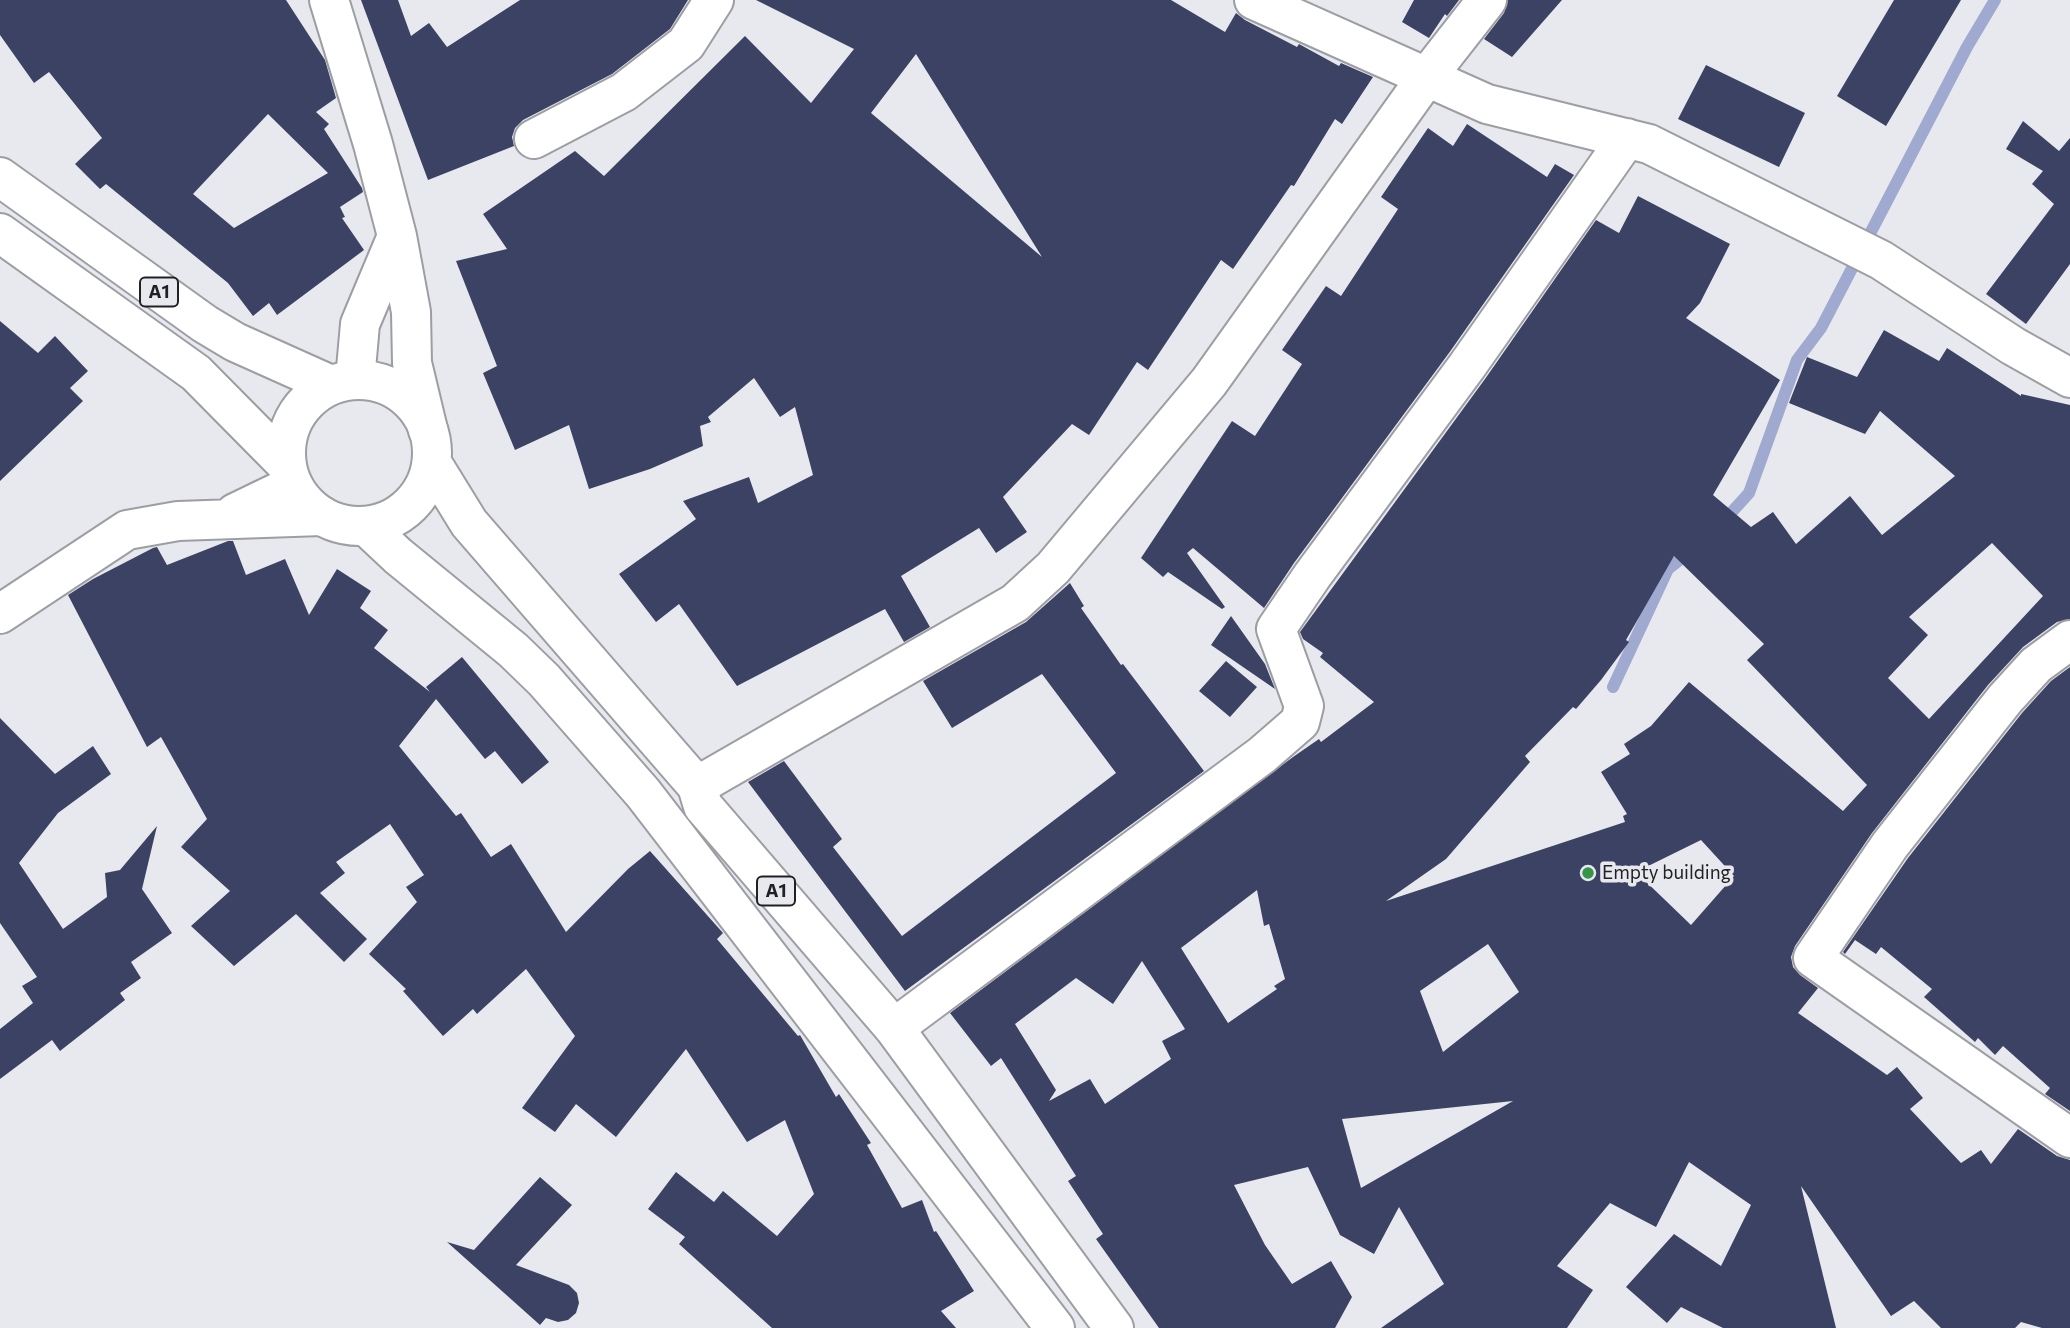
<!DOCTYPE html>
<html>
<head>
<meta charset="utf-8">
<style>
	body { margin:0 }
	canvas { display:block; background:#e8e9ef }
</style>
</head>
<body>
<canvas width="2070" height="1328"></canvas>
<script>
const g = document.querySelector('canvas').getContext('2d');
g.lineJoin = 'round';
const poly = rows => new Path2D(rows.map(r => 'M' + r).join(''));
function stroke(path, color, width, dash) { g.strokeStyle = color; g.lineWidth = width; g.lineCap = dash ? 'butt' : 'round'; g.setLineDash(dash || []); g.stroke(path); }
function fill(path, color) { g.fillStyle = color; g.fill(path, 'evenodd'); }
function label(font, color, halo, rows, align = 'center') {
  g.font = font + ' Commissioner,sans-serif'; g.lineWidth = 7; g.setLineDash([]); g.textBaseline = 'middle'; g.strokeStyle = halo; g.fillStyle = color; for (const [text, x, y, turn = 0] of rows) {
    g.save(); g.translate(x, y); g.rotate((+turn || 0) * Math.PI / 180); g.textAlign = isNaN(turn) ? turn : align; if (halo) g.strokeText(text, 0, 0); g.fillText(text, 0, 0); g.restore();
  }
}
stroke(poly([
	[1721,524,1749,493,1797,360,1821,328,1967,47,1995,0],
	[1613,687,1668,569,1692,550]
]), '#a0a9cf', 12);
fill(poly([
	[0,0,286,0,325,60,336,98,316,112,329,124,324,129,362,188,363,192,340,207,345,217,342,218,364,250,277,315,269,303,253,316,228,283,106,184,100,189,75,164,102,138,49,72,34,83,0,35],
	[268,114,328,173,234,228,193,194],
	[361,0,398,0,411,36,429,23,447,47,520,0,688,0,670,29,612,74,523,120,515,128,512,137,514,146,428,180],
	[756,0,1171,0,1225,32,1236,13,1245,20,1297,47,1299,44,1339,66,1341,63,1373,77,1342,124,1335,119,1294,186,1291,185,1233,269,1221,260,1148,370,1137,362,1089,435,1072,424,1003,497,1027,532,996,553,979,528,901,576,930,627,904,642,885,609,737,686,679,604,656,622,619,574,696,519,683,501,749,477,758,503,813,475,795,407,780,417,754,378,708,417,711,422,700,426,703,446,650,469,589,489,569,425,515,450,483,373,497,366,456,261,507,249,483,214,575,151,604,176,745,36,811,103,854,49],
	[916,54,1042,257,871,113],
	[1414,0,1459,0,1447,16,1445,14,1429,38,1402,22],
	[1508,0,1562,0,1512,57,1484,39,1504,13],
	[1894,0,1961,0,1886,126,1837,96],
	[1706,65,1805,113,1779,167,1678,119],
	[2023,121,2059,151,2070,138,2070,264,2026,324,1986,294,2054,204,2032,184,2043,171,2006,149],
	[1467,124,1547,177,1555,164,1574,175,1449,353,1294,563,1264,608,1193,548,1187,553,1225,607,1222,609,1168,572,1163,577,1141,558,1232,421,1255,436,1302,364,1282,350,1326,286,1341,296,1398,209,1381,197,1428,128,1453,146],
	[1638,196,1730,244,1700,303,1686,318,1780,380,1713,495,1751,527,1773,512,1796,544,1850,496,1882,535,1955,476,1880,411,1865,434,1789,403,1807,357,1857,377,1884,330,1939,361,1947,348,2021,396,2021,394,2070,405,2070,619,2057,622,2023,647,1988,685,1872,833,1795,946,1791,957,1793,967,1800,975,1818,988,1798,1013,1887,1075,1897,1067,1923,1098,1910,1109,1961,1163,1981,1150,1991,1164,2018,1129,2057,1156,2070,1160,2070,1328,2042,1328,2021,1322,2015,1328,1941,1328,1914,1301,1891,1316,1801,1186,1836,1328,1723,1328,1681,1307,1667,1323,1626,1287,1674,1234,1721,1266,1751,1205,1689,1162,1656,1227,1610,1203,1557,1266,1593,1290,1567,1328,1381,1328,1444,1284,1399,1207,1374,1254,1340,1235,1308,1167,1234,1185,1265,1245,1292,1284,1331,1261,1352,1297,1335,1328,1159,1328,1096,1239,1103,1234,1068,1181,1076,1176,1001,1058,991,1066,950,1013,1293,757,1319,739,1321,742,1374,702,1320,657,1323,653,1303,639,1300,632,1485,379,1596,220,1619,233],
	[1992,543,2043,596,1929,719,1888,678,1928,635,1909,617],
	[1674,556,1764,644,1747,660,1867,785,1843,811,1689,682,1651,726,1624,744,1630,754,1601,772,1627,814,1623,816,1625,822,1386,901,1446,859,1530,762,1525,756,1573,707,1576,709,1601,680,1629,642,1626,640],
	[1701,840,1734,876,1691,925,1636,872],
	[1257,890,1264,926,1269,924,1285,979,1274,986,1277,989,1228,1023,1181,948],
	[1488,944,1519,992,1443,1052,1420,991],
	[1142,961,1185,1029,1162,1041,1171,1059,1105,1104,1090,1079,1049,1101,1056,1090,1015,1024,1076,978,1113,1004],
	[1513,1101,1429,1149,1361,1188,1342,1119],
	[0,321,38,353,55,336,88,371,70,388,83,401,0,481],
	[228,541,233,541,246,575,285,559,309,615,337,569,371,591,360,608,388,630,374,648,430,692,426,687,462,657,549,762,522,784,495,751,485,759,436,699,399,746,456,816,461,813,491,857,511,844,566,932,628,869,650,851,723,933,717,939,798,1036,800,1035,836,1097,839,1094,871,1143,867,1145,902,1208,922,1200,934,1232,936,1231,974,1291,941,1311,956,1328,772,1328,679,1244,685,1237,648,1209,676,1172,714,1202,723,1191,777,1236,814,1194,785,1120,747,1142,686,1049,616,1137,576,1104,555,1132,522,1108,575,1036,526,969,477,1014,473,1009,443,1036,403,991,406,989,369,954,417,902,406,887,424,875,390,824,336,862,345,873,320,893,367,939,344,962,296,914,234,966,191,926,230,891,181,847,207,819,161,737,147,747,68,595,93,579,153,548,157,547,167,565],
	[1070,583,1084,606,1081,608,1121,665,1123,664,1204,771,905,991,748,782,784,761,842,839,833,847,902,936,1116,773,1042,674,952,728,923,681,1026,622],
	[1231,616,1265,664,1275,689,1211,645],
	[1226,661,1257,687,1230,717,1199,691],
	[2070,667,2070,1111,2045,1094,2050,1088,2003,1046,1995,1055,1978,1038,1975,1042,1924,997,1932,989,1881,947,1876,954,1855,940,1845,954,1843,952,1908,858,2022,713,2051,681],
	[0,718,55,774,93,746,111,774,58,813,19,863,63,929,107,897,105,873,120,870,157,826,142,889,172,933,131,962,141,978,120,993,125,1000,60,1051,52,1040,0,1079,0,1029,33,1003,22,986,37,977,0,923],
	[540,1177,572,1205,516,1265,569,1285,577,1293,579,1303,576,1313,568,1320,558,1322,546,1318,540,1325,447,1242,474,1250]
]), '#3c4263');
const minor = poly([
	[1254,0,1487,104,1649,144,1881,260,2013,346,2070,378],
	[534,139,624,92,686,44,714,0],
	[235,513,293,485],
	[0,614,127,530,178,521,322,516],
	[2070,640,2036,665,2005,699,1890,845,1813,958,2070,1138],
	[697,786,1015,603,1053,568,1209,382,1426,78,1487,0],
	[894,1028,1262,755,1300,722,1304,706,1276,629,1312,576,1467,366,1627,138]
]);
const tertiary = poly([
	[329,0,373,144,397,236,411,312,412,363,428,430],
	[355,380,360,324,397,236]
]);
const trunk = poly([
	[0,177,205,324,235,342,331,385],
	[0,233,196,373,287,465],
	'286 453a73 73 0 1 1 146 0a73 73 0 1 1-146 0Z',
	[432,463,469,523,697,786,703,806,894,1028,1114,1328],
	[366,526,398,556,513,650,544,680,643,793,1055,1328]
]);
stroke(minor, '#9c9ea4', 42);
stroke(tertiary, '#9c9ea4', 42);
stroke(trunk, '#9c9ea4', 42);
stroke(minor, '#fff', 38);
stroke(tertiary, '#fff', 38);
stroke(trunk, '#fff', 38);
for (const [x, y, r, color] of [
	[1588,873,7,"#359549"]
]) { const dot = new Path2D(); dot.arc(x, y, r, 0, 2 * Math.PI); g.fillStyle = color; g.fill(dot); stroke(dot, '#e8e9ef', 2.5); }
for (const [x, y, w] of [
	[159,292,38],
	[776,891,38]
]) { const box = new Path2D(); box.roundRect(x - w / 2, y - 14.5, w, 29, 5); g.fillStyle = '#e8e9ef'; g.fill(box); stroke(box, '#212124', 2); }
label('bold 18px', '#212124', null, [
	["A1",159,292],
	["A1",776,891]
]);
label('19px', '#212124', '#e8e9ef', [
	["Empty building",1602,873]
], 'left');
</script>
</body>
</html>
